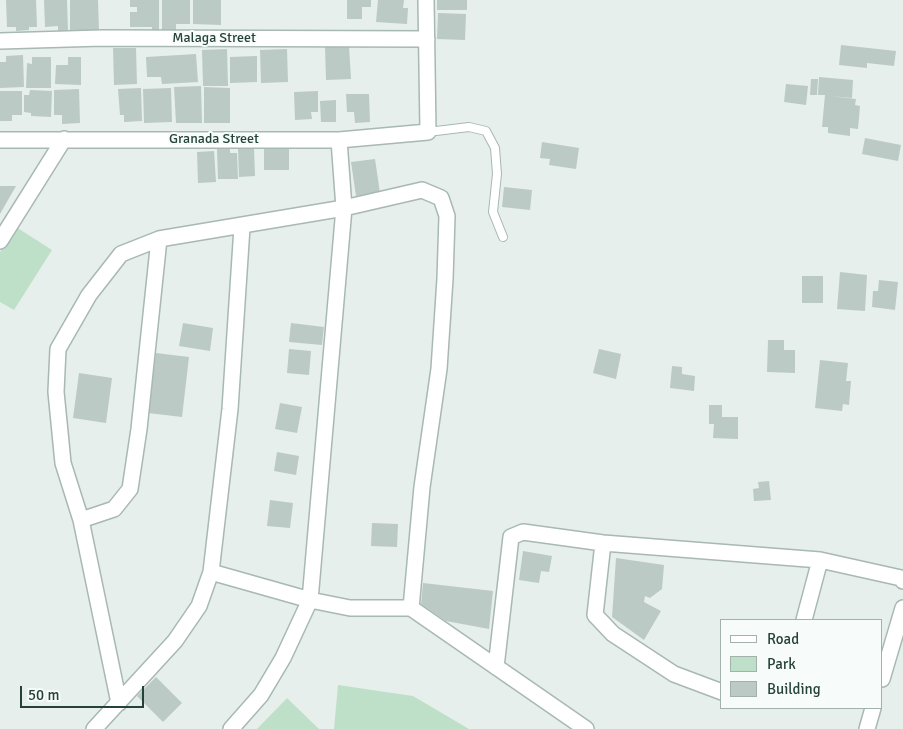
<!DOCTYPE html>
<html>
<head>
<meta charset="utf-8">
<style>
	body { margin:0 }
	#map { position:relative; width:903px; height:729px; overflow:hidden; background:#e6efeb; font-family:Signika,sans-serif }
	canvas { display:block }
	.legend { position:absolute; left:720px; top:619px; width:162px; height:90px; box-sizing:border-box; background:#f7fbf9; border:1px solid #a3b1ad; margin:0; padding:6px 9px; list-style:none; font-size:15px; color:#24423a }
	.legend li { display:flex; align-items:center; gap:10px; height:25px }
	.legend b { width:25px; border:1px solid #a3b1ad }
	.scale { position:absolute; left:20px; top:686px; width:124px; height:22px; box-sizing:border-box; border:2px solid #24423a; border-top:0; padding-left:6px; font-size:15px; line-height:18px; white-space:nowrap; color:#24423a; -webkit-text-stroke:4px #f7fbf9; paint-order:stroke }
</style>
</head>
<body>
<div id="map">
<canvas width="903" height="729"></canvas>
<ul class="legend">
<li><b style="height:6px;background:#fff"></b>Road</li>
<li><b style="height:14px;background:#bfe0c8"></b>Park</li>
<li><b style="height:14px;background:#bbcac4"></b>Building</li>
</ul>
<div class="scale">50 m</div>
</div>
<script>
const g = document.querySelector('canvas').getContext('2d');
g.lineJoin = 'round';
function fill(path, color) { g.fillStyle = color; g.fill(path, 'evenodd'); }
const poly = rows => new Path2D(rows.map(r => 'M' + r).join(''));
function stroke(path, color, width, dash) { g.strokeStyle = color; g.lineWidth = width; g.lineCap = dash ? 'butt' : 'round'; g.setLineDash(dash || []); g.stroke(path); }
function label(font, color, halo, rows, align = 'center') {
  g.font = font + ' Signika,sans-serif'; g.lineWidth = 4; g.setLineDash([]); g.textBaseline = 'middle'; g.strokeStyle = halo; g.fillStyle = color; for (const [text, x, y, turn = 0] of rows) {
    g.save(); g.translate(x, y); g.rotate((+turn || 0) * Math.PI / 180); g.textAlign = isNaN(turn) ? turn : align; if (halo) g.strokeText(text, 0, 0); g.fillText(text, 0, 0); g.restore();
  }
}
fill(poly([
	[16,227,52,250,14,310,0,302,0,252],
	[338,685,413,696,469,729,334,729],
	[287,698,319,729,257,729]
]), '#bfe0c8');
fill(poly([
	[6,0,36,0,37,27,29,27,29,30,16,31,16,27,7,27],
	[44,0,67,0,68,31,58,31,58,26,45,27],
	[70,0,98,0,99,31,70,31],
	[130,0,159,0,159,32,152,31,152,27,130,27,130,12,137,12,137,7,130,7],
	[162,0,190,0,190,24,176,24,176,32,162,31],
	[193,0,221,0,221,25,193,24],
	[347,0,371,0,371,7,362,7,362,19,347,19],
	[378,0,404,0,403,8,408,8,407,24,376,22],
	[437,0,467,0,467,10,437,10],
	[438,13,466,14,465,40,437,39],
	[841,45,896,51,894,66,867,63,867,68,839,65],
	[349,46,351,79,326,80,325,47],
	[113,48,136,48,137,84,114,85],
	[227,49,228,86,203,86,202,50],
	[287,49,288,82,261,83,260,50],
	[196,54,198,82,162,84,161,77,147,77,146,57],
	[23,55,24,87,0,88,0,62,6,62,6,56],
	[257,56,257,82,230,83,230,57],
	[32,57,51,57,51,88,26,88,27,63,32,64],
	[68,57,81,57,81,85,55,84,56,65,68,65],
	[819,77,853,80,852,98,830,96,856,99,855,105,860,106,858,129,850,128,850,136,828,133,828,127,822,127,825,95,818,95],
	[811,79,818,79,817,95,810,95],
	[786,84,808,86,806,105,784,102],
	[201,86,202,123,176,123,174,87],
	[204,87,230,88,230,123,204,123],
	[141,88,142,121,124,122,124,115,120,115,118,89],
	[171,88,172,122,144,123,143,89],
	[79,89,80,123,62,124,62,115,54,115,54,90],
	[30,90,52,91,51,117,31,116,31,113,24,112,24,95,29,95],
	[0,91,22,91,22,115,12,115,12,121,0,121],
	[318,91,318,112,311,112,312,119,295,120,294,92],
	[346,94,369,94,370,122,355,123,354,112,347,112],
	[336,100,336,122,321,122,320,101],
	[865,138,901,145,898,161,862,154],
	[542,142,579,148,576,169,549,165,550,159,540,158],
	[230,148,230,153,237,153,238,179,218,179,217,149],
	[238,148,254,148,255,176,239,177],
	[264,149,289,149,289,170,264,170],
	[214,151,216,182,198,183,197,152],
	[375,159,380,193,356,196,351,162],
	[0,186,16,186,0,214],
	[504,187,532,190,530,210,502,207],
	[840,272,867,275,865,311,837,309],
	[802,276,823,276,823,303,802,303],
	[879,280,898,282,895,310,872,307,873,291,878,291],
	[183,323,213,328,210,351,179,346],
	[291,323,324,327,322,345,289,342],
	[768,340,784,340,784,350,795,350,795,373,767,372],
	[289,349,311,351,309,375,287,373],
	[599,349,621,354,616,379,593,373],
	[156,353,189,357,182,417,148,413],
	[820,360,848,363,846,381,851,381,849,405,843,404,842,411,815,408],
	[672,366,682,367,682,374,695,376,694,391,670,388],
	[79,373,112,378,106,423,73,418],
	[280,403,302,407,297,433,275,429],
	[709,405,722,405,722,417,738,417,738,439,713,438,714,424,709,424],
	[277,452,299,456,296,475,274,471],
	[769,481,771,500,754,501,753,489,759,488,758,482],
	[270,500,293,503,290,528,267,526],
	[372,523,398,524,397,547,371,546],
	[523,551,552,556,549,572,541,571,539,583,519,580],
	[616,558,664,565,662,589,650,598,645,596,644,602,661,611,644,640,612,617],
	[423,583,493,591,489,629,446,621,421,604],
	[156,677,182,703,163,722,137,696]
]), '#bbcac4');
const lane = poly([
	[428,132,469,127,486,131,495,148,497,174,493,212,503,237]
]);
const street = poly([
	[0,41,102,38,427,39],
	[0,140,339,140,428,132,426,0],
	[0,241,64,139],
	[81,520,114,509,130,489,139,429,159,239],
	[603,543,595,615,613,634,674,674,722,692],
	[211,572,310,600,350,608,411,608,586,729],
	[804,620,820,560],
	[496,667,511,537,523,532,603,543,820,560,901,578,903,581],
	[882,679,903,608],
	[119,703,81,520,63,463,56,392,58,349,89,295,121,254,159,239,344,208,422,190,441,198,447,216,445,279,439,369,422,487,411,608],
	[94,729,175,641,199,606,211,572,230,409,242,227],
	[231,729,261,695,283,658,310,600,344,208,339,140],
	[867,729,873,708]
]);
stroke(lane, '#a8b8b2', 10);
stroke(street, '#a8b8b2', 18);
stroke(lane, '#fff', 8);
stroke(street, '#fff', 15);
label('14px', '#24423a', '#f7fbf9', [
	["Malaga Street",214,38],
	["Granada Street",214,139]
]);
</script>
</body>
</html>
